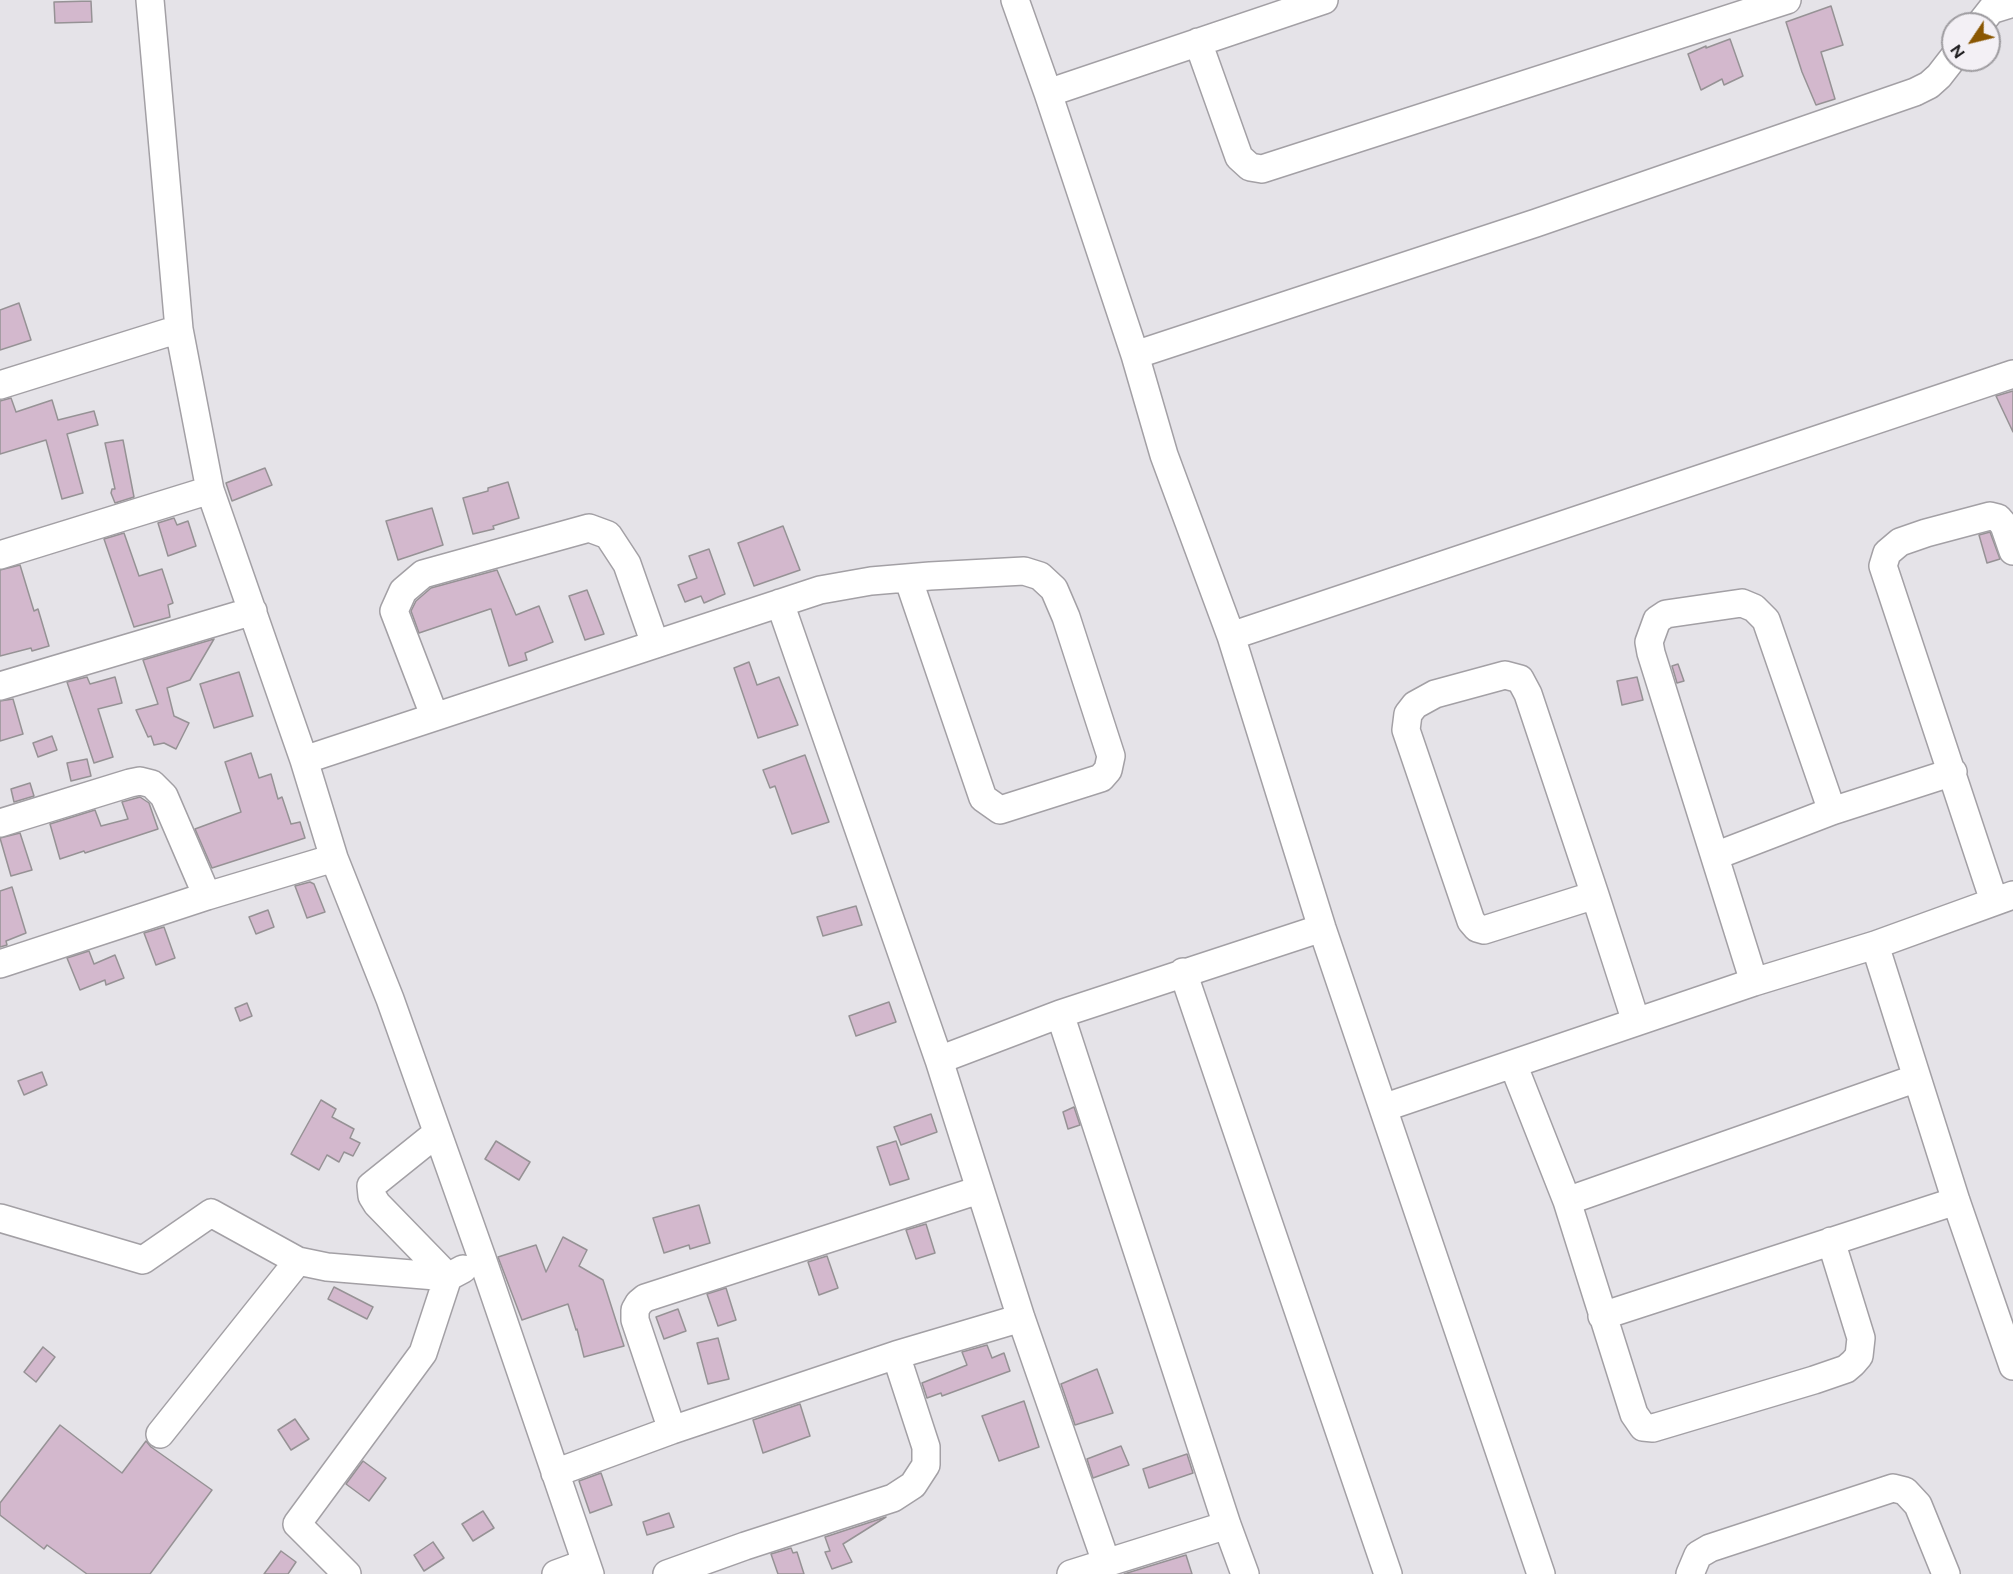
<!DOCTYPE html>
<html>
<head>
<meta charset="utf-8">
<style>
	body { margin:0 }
	#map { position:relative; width:2013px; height:1574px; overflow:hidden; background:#e5e3e8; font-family:Figtree,sans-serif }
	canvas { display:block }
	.north { position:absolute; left:1941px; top:12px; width:60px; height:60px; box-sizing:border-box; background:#f3f0f5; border:2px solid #9e9ca0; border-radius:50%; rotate:235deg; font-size:16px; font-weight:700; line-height:24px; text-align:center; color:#1f1e20 }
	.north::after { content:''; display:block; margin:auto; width:21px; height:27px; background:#8a5702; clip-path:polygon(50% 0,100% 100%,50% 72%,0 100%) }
</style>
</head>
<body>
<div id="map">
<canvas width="2013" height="1574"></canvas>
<div class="north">N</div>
</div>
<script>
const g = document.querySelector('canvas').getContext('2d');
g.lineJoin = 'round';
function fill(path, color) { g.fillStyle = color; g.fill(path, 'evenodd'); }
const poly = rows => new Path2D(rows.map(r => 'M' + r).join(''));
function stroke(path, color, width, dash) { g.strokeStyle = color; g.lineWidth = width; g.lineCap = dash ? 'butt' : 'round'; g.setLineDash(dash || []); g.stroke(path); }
const building = poly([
	[91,1,92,22,55,23,54,2,91,1],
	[1831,6,1843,45,1821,52,1835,99,1816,105,1802,72,1786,22,1831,6],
	[1730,39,1743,76,1724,85,1722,79,1701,90,1688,54,1706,46,1706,48,1730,39],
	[19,303,31,340,0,350,0,310,19,303],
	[2013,391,2013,432,1996,396,2013,391],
	[11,398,16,412,52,400,58,420,94,411,98,425,67,434,83,493,62,499,46,440,0,454,0,401,11,398],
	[123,440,134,497,115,503,111,493,112,489,115,489,105,443,123,440],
	[265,468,272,485,232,501,226,483,265,468],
	[508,482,519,518,493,526,494,529,473,534,463,498,488,491,488,488,508,482],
	[432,508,443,545,398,560,386,521,432,508],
	[174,518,177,525,188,521,196,546,168,556,158,523,174,518],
	[783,526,800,570,754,586,738,543,783,526],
	[1990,532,2000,559,1987,563,1979,535,1990,532],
	[124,533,139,576,162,569,173,603,168,605,170,617,134,627,104,539,124,533],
	[709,549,725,594,704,603,701,596,685,602,678,585,697,578,689,556,709,549],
	[20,565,34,611,38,609,49,646,32,651,31,648,0,656,0,570,20,565],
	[497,570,516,615,539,606,553,642,525,653,527,660,509,666,491,609,490,609,419,633,411,611,416,601,431,588,497,570],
	[587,590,604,634,585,640,569,596,587,590],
	[214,639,190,680,167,688,174,716,189,723,176,749,164,743,154,745,151,736,148,737,136,710,158,704,143,660,214,639],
	[749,662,757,685,779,677,798,725,758,738,734,668,749,662],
	[1678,664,1684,681,1677,683,1672,666,1678,664],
	[239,672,253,716,214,728,200,684,239,672],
	[87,677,90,684,115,677,122,703,98,709,113,757,94,763,67,682,87,677],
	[1637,677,1643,700,1622,705,1617,681,1637,677],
	[13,699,23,734,0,741,0,701,13,699],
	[52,736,57,750,38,757,33,743,52,736],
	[251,753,259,778,271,774,278,799,282,797,291,824,300,822,305,838,212,868,195,829,241,812,225,762,251,753],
	[805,755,829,822,792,834,775,786,770,788,763,770,805,755],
	[87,759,91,776,71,781,67,763,87,759],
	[30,783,34,796,14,802,11,789,30,783],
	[140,797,149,803,158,829,85,853,84,851,60,859,50,824,95,810,101,826,128,819,122,802,140,797],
	[20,833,32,870,11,876,0,838,20,833],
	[310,882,314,884,325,912,307,918,295,886,310,882],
	[12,887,26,933,6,941,7,945,0,947,0,891,12,887],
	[856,906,862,925,823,936,817,917,856,906],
	[268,910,274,927,256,934,249,917,268,910],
	[164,927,175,958,156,965,144,933,164,927],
	[89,951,94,964,115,955,124,978,106,985,105,980,80,990,67,958,89,951],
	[889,1002,896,1022,856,1036,849,1016,889,1002],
	[247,1003,252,1016,240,1021,235,1008,247,1003],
	[42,1072,47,1085,24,1095,18,1081,42,1072],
	[321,1100,336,1109,332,1117,354,1129,350,1138,360,1143,353,1156,344,1152,339,1162,327,1155,319,1170,291,1154,321,1100],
	[1074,1107,1080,1125,1068,1129,1063,1112,1074,1107],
	[931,1114,937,1132,901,1145,894,1127,931,1114],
	[496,1141,530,1162,519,1180,485,1159,496,1141],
	[896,1141,909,1179,890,1185,877,1147,896,1141],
	[699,1205,710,1243,690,1249,689,1245,664,1253,653,1218,699,1205],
	[926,1224,935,1253,916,1259,906,1230,926,1224],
	[563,1237,587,1250,579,1266,603,1280,624,1346,584,1357,577,1329,576,1330,568,1304,522,1320,498,1257,536,1245,546,1272,563,1237],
	[827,1256,838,1288,819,1295,808,1262,827,1256],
	[334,1287,373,1307,367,1319,328,1299,334,1287],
	[726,1288,736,1320,718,1326,707,1294,726,1288],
	[678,1309,686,1331,664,1339,656,1317,678,1309],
	[718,1338,729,1379,708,1384,697,1343,718,1338],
	[987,1345,992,1358,1004,1353,1010,1371,942,1396,941,1393,927,1398,922,1383,967,1365,962,1352,987,1345],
	[43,1347,55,1357,36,1382,24,1372,43,1347],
	[1097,1369,1113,1413,1075,1425,1061,1384,1097,1369],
	[1024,1401,1039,1447,999,1461,982,1416,1024,1401],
	[800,1404,810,1436,763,1453,753,1420,800,1404],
	[295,1419,309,1439,291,1450,278,1430,295,1419],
	[60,1425,122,1473,146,1441,151,1447,212,1490,150,1574,87,1574,47,1545,44,1549,0,1515,0,1503,60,1425],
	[1121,1446,1129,1465,1093,1478,1087,1459,1121,1446],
	[1187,1454,1193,1473,1149,1488,1143,1469,1187,1454],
	[363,1461,386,1478,369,1501,346,1484,363,1461],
	[601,1473,612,1505,590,1513,579,1481,601,1473],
	[483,1511,494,1528,473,1541,462,1524,483,1511],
	[669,1513,674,1527,647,1535,643,1522,669,1513],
	[886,1517,843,1544,852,1562,832,1569,825,1552,830,1551,825,1537,886,1517],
	[433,1542,444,1558,424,1571,414,1555,433,1542],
	[791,1548,793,1553,797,1552,804,1574,778,1574,771,1554,791,1548],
	[281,1551,296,1562,288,1574,264,1574,281,1551],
	[1186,1555,1192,1574,1124,1574,1186,1555]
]);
fill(building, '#d3b8cd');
stroke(building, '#969295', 1.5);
const minor = poly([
	[150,0,179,329,210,490,304,760,334,858,390,999,482,1258,590,1574],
	[1015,0,1048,93,1135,355,1164,455,1231,636,1322,928,1541,1574],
	[1980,24,1991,10,2013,3],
	[1198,42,1239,157,1250,167,1262,169,1787,0],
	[1048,93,1324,0],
	[1135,355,1536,223,1915,92,1929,85,1939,76,1953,58],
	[0,385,179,329],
	[0,555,210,490],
	[780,603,939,1060,1021,1318,1106,1562],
	[1231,636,2013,374],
	[0,686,253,611],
	[434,715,394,611,403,591,423,574,589,528,608,535,627,564,655,644],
	[304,760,820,590,871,581,930,576,1024,571,1040,576,1054,589,1066,617,1111,756,1108,770,1101,778,1000,810,983,798,908,578],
	[0,823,130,783,140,781,152,784,164,796,207,896],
	[1715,856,1832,811,1953,772],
	[1595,895,1484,930,1477,928,1471,921,1406,730,1408,714,1415,705,1435,694,1505,675,1520,679,1528,694,1595,895,1636,1022],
	[1994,901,1883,566,1887,553,1900,542,1926,533,1990,516,1998,518,2004,525,2013,551],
	[1875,945,1956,1201,2013,1366],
	[0,964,207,896,334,858],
	[1183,972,1388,1574],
	[1754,982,1651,653,1649,642,1657,620,1666,614,1742,603,1754,608,1766,620,1832,811],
	[1060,1014,1227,1525,1245,1574],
	[939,1060,1060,1014,1322,928],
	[1513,1064,1567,1201,1634,1414,1643,1427,1653,1428,1814,1380,1846,1369,1853,1363,1859,1356,1861,1338,1831,1241],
	[1383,1108,1754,982,1875,945,2013,895],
	[437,1133,371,1186,372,1196,377,1204,448,1277],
	[1567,1201,1917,1078],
	[0,1218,143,1260,211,1213,298,1261,327,1267,448,1277],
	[1602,1316,1956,1201],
	[672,1430,635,1320,635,1310,639,1303,645,1298,979,1190],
	[160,1434,298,1261],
	[555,1473,672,1430,896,1355,1021,1318],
	[347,1574,297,1524,423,1353,448,1277,463,1269],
	[556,1574,586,1563],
	[667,1574,745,1546,893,1498,913,1485,926,1465,926,1447,896,1355],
	[1071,1574,1227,1525],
	[1690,1574,1698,1555,1710,1548,1893,1488,1905,1491,1918,1505,1946,1574]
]);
stroke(minor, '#a3a0a5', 30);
stroke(minor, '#fff', 27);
</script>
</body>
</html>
